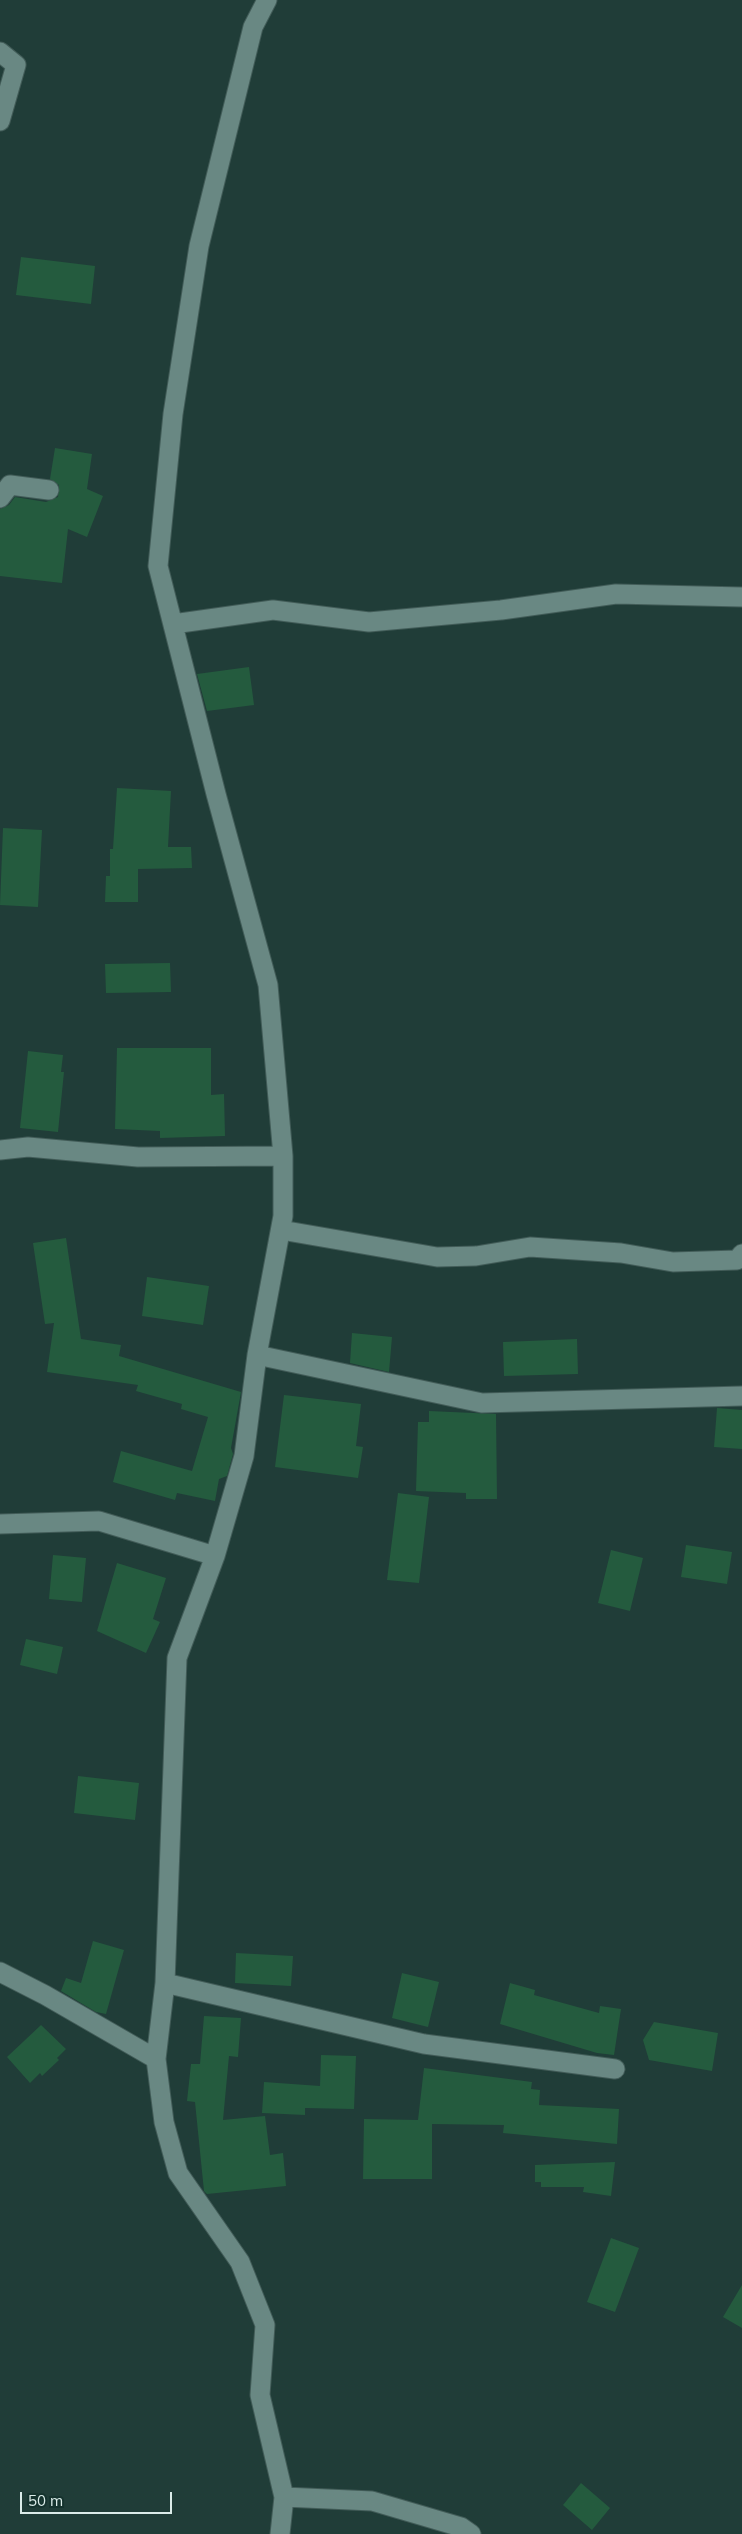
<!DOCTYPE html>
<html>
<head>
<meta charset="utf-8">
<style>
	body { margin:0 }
	#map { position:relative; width:742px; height:2534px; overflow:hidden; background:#203d38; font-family:Mulish,sans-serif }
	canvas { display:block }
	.scale { position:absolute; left:20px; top:2492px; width:152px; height:22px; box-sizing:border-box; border:2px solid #dbece9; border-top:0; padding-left:6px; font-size:15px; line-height:18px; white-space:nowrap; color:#dbece9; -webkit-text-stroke:4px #15332e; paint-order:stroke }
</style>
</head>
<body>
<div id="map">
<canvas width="742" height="2534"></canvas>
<div class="scale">50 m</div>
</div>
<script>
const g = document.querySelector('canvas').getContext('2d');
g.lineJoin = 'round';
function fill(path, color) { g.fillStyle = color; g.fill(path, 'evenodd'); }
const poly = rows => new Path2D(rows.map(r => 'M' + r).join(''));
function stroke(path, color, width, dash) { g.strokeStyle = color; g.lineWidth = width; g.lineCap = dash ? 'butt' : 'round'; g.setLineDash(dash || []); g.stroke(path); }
fill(poly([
	[21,257,95,266,91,304,16,295],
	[55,448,92,454,87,489,103,496,87,537,68,529,62,583,0,576,0,509,9,505,15,497,46,502,58,497,59,485,50,479],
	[249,667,254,705,207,711,197,674],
	[117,788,171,791,168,847,191,847,192,868,138,869,138,902,105,902,106,876,110,876,110,849,113,849],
	[3,828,42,830,38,907,0,905],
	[170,963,171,992,106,993,105,964],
	[117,1048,211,1048,211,1095,224,1094,225,1136,160,1138,160,1131,115,1129],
	[28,1051,63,1055,61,1072,64,1072,58,1132,20,1128],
	[66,1238,81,1339,121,1345,119,1356,241,1392,231,1448,233,1454,227,1476,219,1479,215,1501,177,1493,175,1500,113,1482,121,1451,192,1471,208,1417,181,1409,182,1404,136,1391,138,1385,47,1372,54,1323,45,1324,33,1243],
	[147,1277,209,1286,203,1325,142,1316],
	[352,1333,392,1337,389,1372,350,1363],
	[577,1339,578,1374,504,1376,503,1342],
	[284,1395,361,1404,356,1446,363,1447,358,1478,275,1467],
	[717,1408,742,1410,742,1449,714,1447],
	[429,1411,496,1414,497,1499,466,1499,466,1493,416,1491,418,1422,429,1422],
	[398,1493,429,1497,419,1583,387,1580],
	[686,1545,732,1552,727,1584,681,1577],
	[611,1550,643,1558,630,1611,598,1603],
	[53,1555,86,1558,82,1602,49,1599],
	[117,1563,166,1578,153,1619,160,1622,146,1653,97,1631],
	[26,1639,63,1647,57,1674,20,1665],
	[78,1776,139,1783,135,1820,74,1813],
	[93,1941,124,1950,106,2014,96,2012,61,1991,66,1978,81,1983],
	[236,1953,293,1956,291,1986,235,1983],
	[402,1973,439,1982,428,2027,392,2018],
	[510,1983,535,1990,534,1995,599,2013,600,2006,621,2009,614,2055,597,2053,500,2024],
	[204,2016,241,2018,238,2057,229,2056,223,2120,265,2116,270,2155,283,2153,286,2186,207,2194,204,2191,195,2102,187,2101,191,2064,200,2064],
	[654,2022,718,2033,712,2071,649,2060,643,2040],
	[41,2025,66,2049,57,2058,59,2060,42,2076,40,2073,30,2083,7,2057],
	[321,2055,356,2056,354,2109,305,2108,305,2115,262,2113,264,2082,320,2086],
	[424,2068,532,2082,531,2089,540,2090,539,2105,619,2109,617,2144,503,2133,504,2125,432,2124,432,2179,363,2179,364,2119,418,2120],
	[615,2162,611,2196,583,2192,584,2187,541,2187,541,2182,535,2182,535,2165],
	[611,2238,639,2248,615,2312,587,2302],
	[742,2285,742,2328,723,2317],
	[581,2483,610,2508,592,2530,563,2505]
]), '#245b3e');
const street = poly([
	[267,0,253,27,199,246,173,414,158,566,216,794,268,985,283,1156,283,1216,257,1355,244,1456,215,1556,177,1658,165,1983,156,2059,164,2122,178,2173,240,2262,265,2325,260,2395,284,2497,280,2534],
	[0,52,16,65,0,121],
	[0,498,10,485,49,490],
	[173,624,273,610,369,622,501,610,616,594,742,597],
	[0,1150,28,1147,138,1157,283,1156],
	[281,1230,437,1257,476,1256,530,1247,621,1253,673,1262,737,1260,742,1254],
	[257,1355,482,1403,742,1396],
	[0,1524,99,1521,215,1556],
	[0,1972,45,1995,156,2059],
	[165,1983,424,2044,615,2069],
	[284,2497,372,2501,461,2527,471,2534]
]);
stroke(street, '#425c58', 21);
stroke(street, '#698883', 19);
</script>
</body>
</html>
